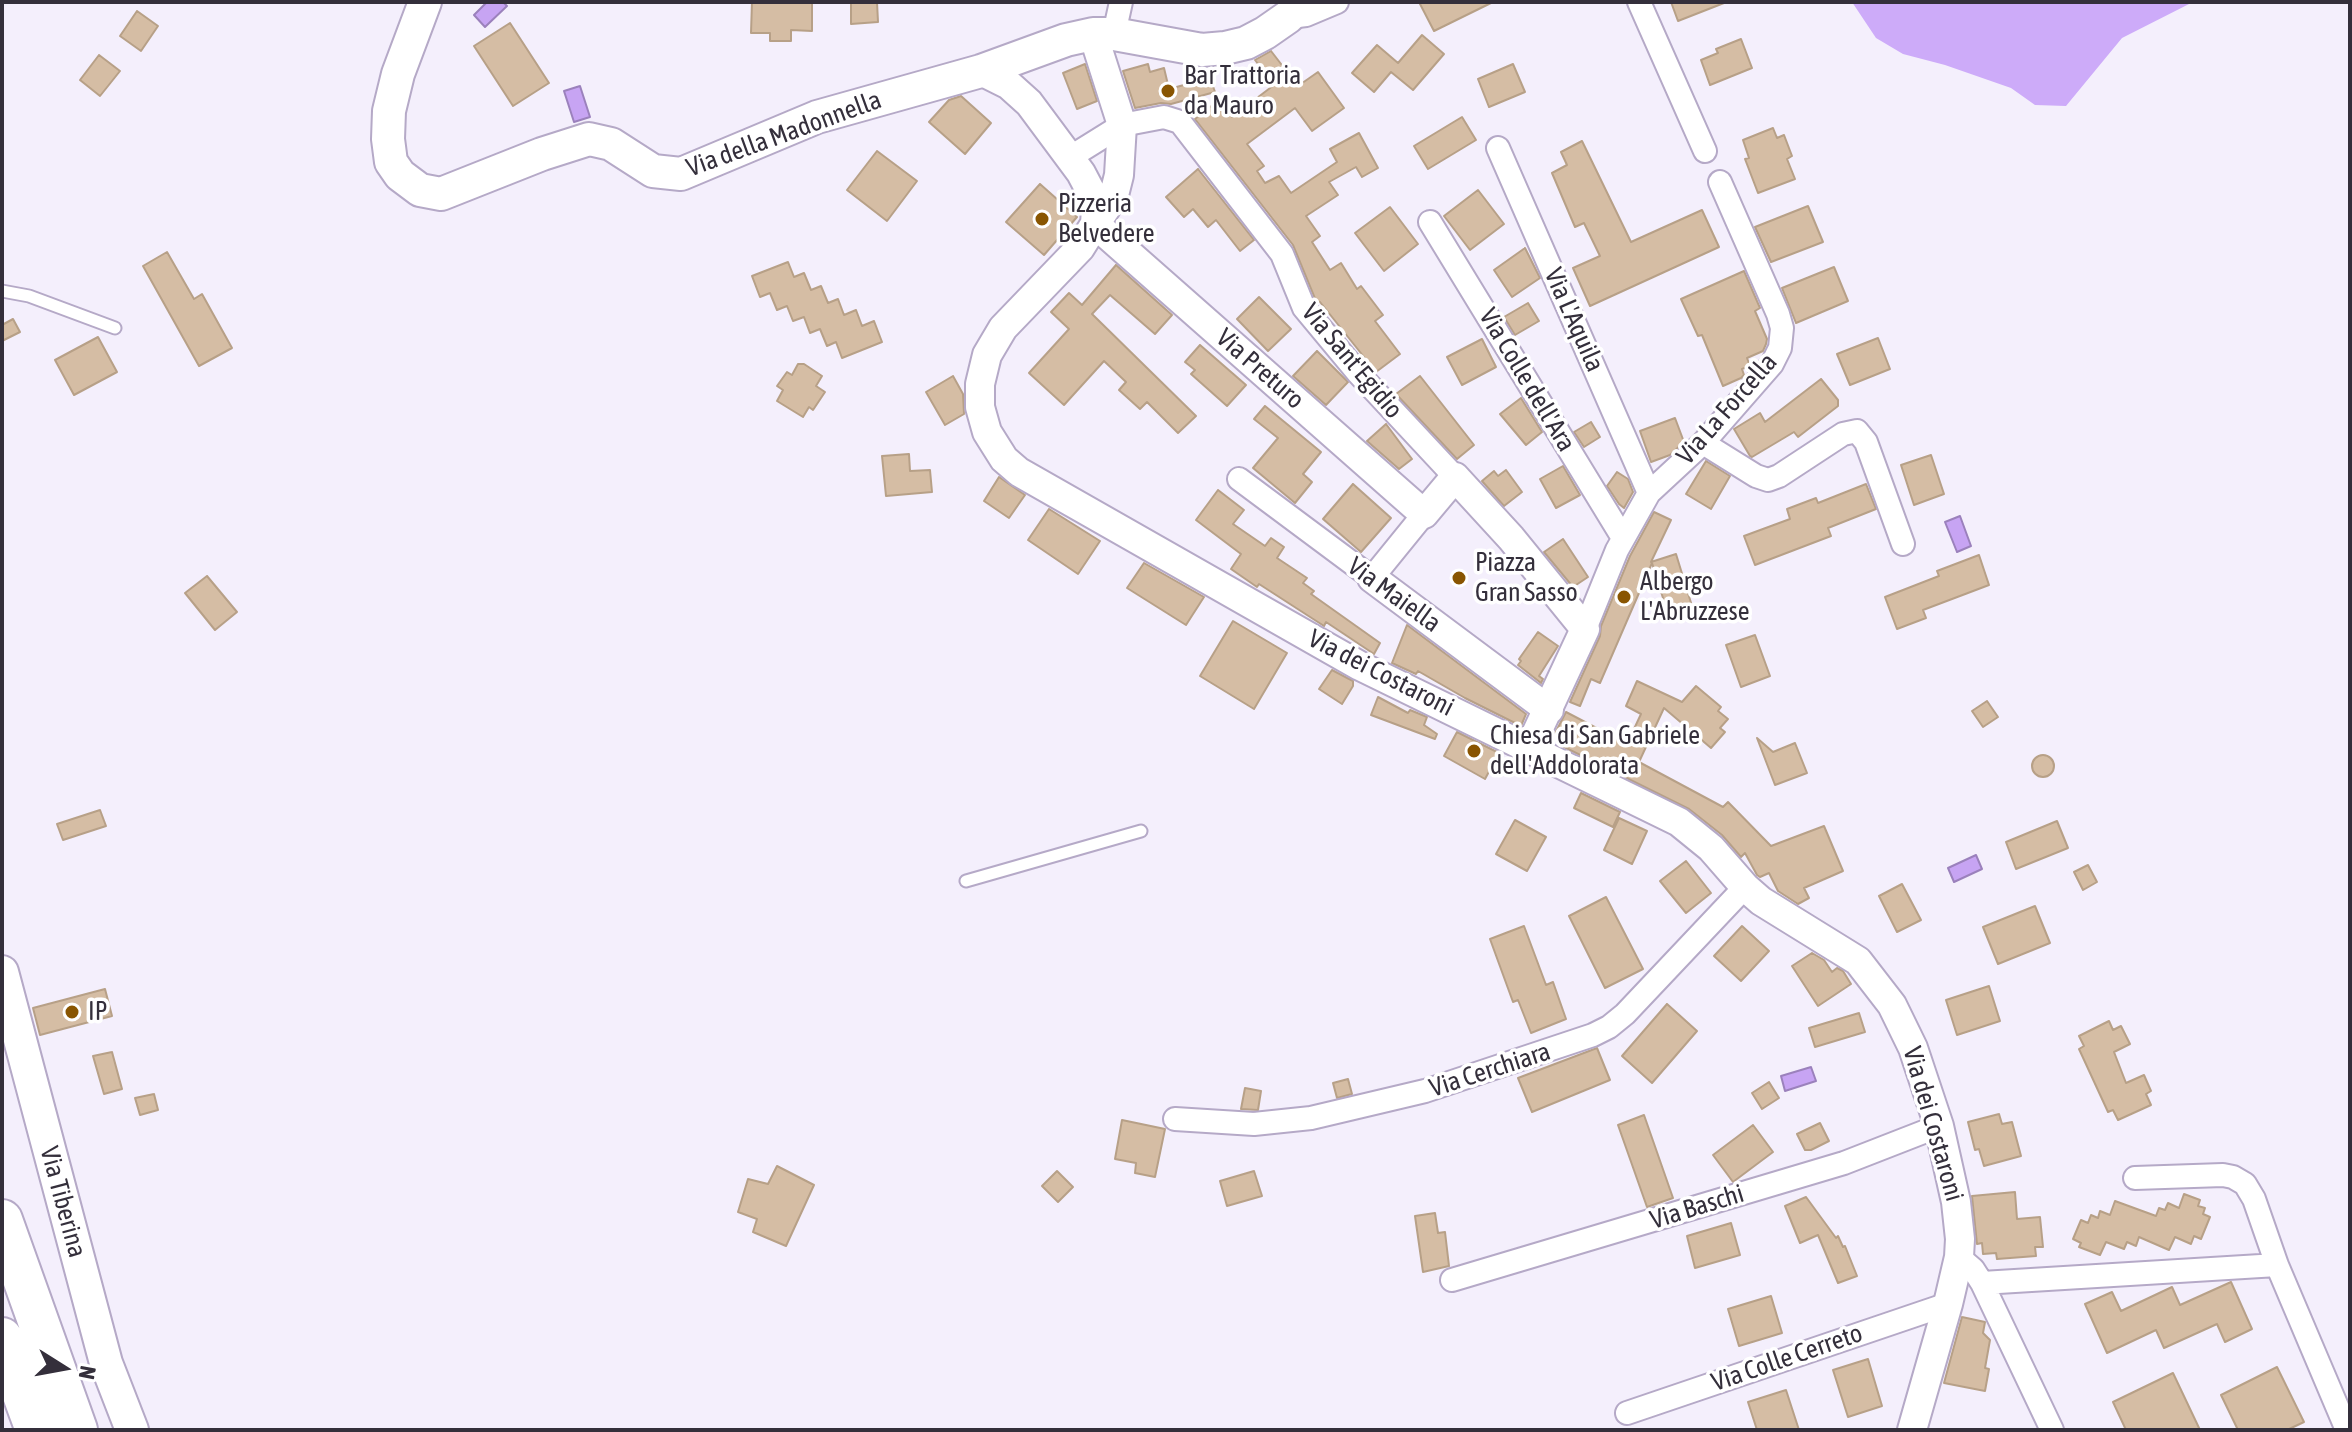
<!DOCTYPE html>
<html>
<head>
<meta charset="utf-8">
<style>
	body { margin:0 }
	#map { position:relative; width:2352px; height:1432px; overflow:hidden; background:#f4effc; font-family:"Asap Condensed",sans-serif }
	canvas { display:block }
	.frame { position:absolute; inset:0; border:4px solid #342f3b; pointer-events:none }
	.north { position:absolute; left:24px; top:1328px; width:80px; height:80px; -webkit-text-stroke:6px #fff; paint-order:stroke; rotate:101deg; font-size:22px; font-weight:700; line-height:32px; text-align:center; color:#342f3b }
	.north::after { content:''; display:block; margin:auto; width:28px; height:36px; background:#342f3b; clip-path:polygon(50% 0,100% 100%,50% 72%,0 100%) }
</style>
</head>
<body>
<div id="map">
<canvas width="2352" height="1432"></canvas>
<div class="frame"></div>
<div class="north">N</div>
</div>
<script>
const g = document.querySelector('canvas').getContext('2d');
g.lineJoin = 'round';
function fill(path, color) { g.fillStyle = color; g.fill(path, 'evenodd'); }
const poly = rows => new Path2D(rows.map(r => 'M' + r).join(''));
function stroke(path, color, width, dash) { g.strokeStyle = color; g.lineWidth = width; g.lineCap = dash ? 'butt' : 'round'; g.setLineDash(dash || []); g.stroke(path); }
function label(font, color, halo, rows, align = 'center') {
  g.font = font + ' "Asap Condensed",sans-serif'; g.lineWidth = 7; g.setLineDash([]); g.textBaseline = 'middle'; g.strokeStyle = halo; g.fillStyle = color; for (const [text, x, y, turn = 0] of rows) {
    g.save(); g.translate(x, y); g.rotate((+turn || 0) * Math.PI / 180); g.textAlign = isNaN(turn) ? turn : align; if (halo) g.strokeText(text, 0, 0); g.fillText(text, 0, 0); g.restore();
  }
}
fill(poly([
	[1852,2,2193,2,2122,38,2066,106,2035,105,2011,88,1945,65,1903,54,1876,38]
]), '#cdabf9');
const water = poly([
	[487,2,503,2,507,6,485,27,474,15,487,2],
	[580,86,590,117,574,122,564,91,580,86],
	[1960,516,1971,546,1957,552,1945,522,1960,516],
	[1976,855,1982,869,1954,882,1948,868,1976,855],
	[1811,1067,1816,1081,1785,1091,1781,1076,1811,1067]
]);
fill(water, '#c7a4f3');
stroke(water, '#9b81bc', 2);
const building = poly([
	[752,2,812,2,812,31,791,30,791,41,770,41,770,33,751,33,752,2],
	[851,2,877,2,878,22,851,24,851,2],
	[1419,2,1493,2,1434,31,1419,2],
	[1671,2,1724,2,1724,3,1678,21,1671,2],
	[137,11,158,26,141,51,120,36,137,11],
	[510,23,549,83,513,106,474,46,510,23],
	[1422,35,1444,54,1413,90,1391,72,1374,92,1352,73,1377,45,1398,63,1422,35],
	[1741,39,1752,68,1710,85,1701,60,1718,53,1716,49,1741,39],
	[1271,51,1298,86,1318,72,1344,108,1312,131,1295,108,1247,144,1264,166,1257,171,1265,183,1279,176,1291,193,1337,162,1330,149,1359,133,1378,168,1362,177,1356,167,1329,182,1338,195,1306,216,1320,236,1312,242,1330,270,1341,263,1357,289,1361,286,1383,315,1375,321,1400,354,1376,372,1320,302,1316,301,1293,245,1195,119,1219,100,1232,117,1274,85,1255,60,1271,51],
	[99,55,120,71,100,96,80,80,99,55],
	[1085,64,1097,101,1077,109,1063,73,1085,64],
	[1148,64,1150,72,1164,68,1169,89,1210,78,1215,92,1171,104,1161,103,1135,108,1123,71,1148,64],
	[1513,64,1525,92,1489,107,1478,79,1513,64],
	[961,96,991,123,965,154,929,122,949,100,961,96],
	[1462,117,1476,140,1428,169,1414,146,1462,117],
	[1773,128,1777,138,1784,135,1792,156,1787,159,1795,179,1758,193,1745,159,1749,158,1743,140,1773,128],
	[1582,141,1631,242,1702,210,1719,247,1590,306,1573,268,1600,256,1584,223,1575,227,1552,173,1567,165,1561,152,1582,141],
	[877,151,917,181,887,221,847,190,877,151],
	[1198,169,1254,240,1240,251,1216,220,1208,227,1193,209,1184,217,1166,197,1198,169],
	[1040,184,1077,217,1044,255,1006,222,1040,184],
	[1478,190,1504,224,1470,250,1444,216,1478,190],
	[1808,206,1823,242,1771,262,1755,227,1808,206],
	[1390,207,1418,244,1384,271,1355,233,1390,207],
	[1525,248,1540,278,1512,297,1494,270,1525,248],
	[167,252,194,299,202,294,232,348,199,366,143,266,167,252],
	[788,262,794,277,804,273,811,290,821,286,828,303,838,299,844,315,856,310,862,326,874,321,882,342,842,358,836,342,827,346,820,329,810,333,804,317,793,321,787,306,777,310,770,293,760,297,752,276,788,262],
	[1116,265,1172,315,1155,334,1110,295,1092,314,1196,416,1178,433,1147,402,1140,409,1119,390,1126,382,1104,361,1064,405,1029,373,1069,329,1051,312,1069,293,1082,305,1116,265],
	[1834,267,1848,301,1796,323,1782,288,1834,267],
	[1744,271,1760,308,1755,311,1767,339,1766,344,1763,351,1747,358,1750,366,1742,369,1744,375,1741,378,1723,386,1702,335,1698,336,1681,299,1744,271],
	[1259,297,1291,329,1268,351,1237,319,1259,297],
	[1528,303,1539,321,1515,335,1504,317,1528,303],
	[13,319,20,332,2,341,2,325,13,319],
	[98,337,117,372,74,395,55,360,98,337],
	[1878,338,1890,369,1850,385,1837,354,1878,338],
	[1482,339,1496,367,1462,385,1447,357,1482,339],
	[1200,345,1246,385,1227,406,1191,374,1195,370,1185,362,1200,345],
	[1317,351,1348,382,1326,405,1293,376,1317,351],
	[798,364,804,364,822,376,816,386,825,392,813,410,809,407,803,417,777,401,783,390,777,386,787,372,792,375,798,364],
	[953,376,963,394,964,414,945,425,926,392,953,376],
	[1420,376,1474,445,1457,459,1396,394,1420,376],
	[1821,379,1838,400,1838,406,1798,437,1794,432,1752,457,1750,456,1734,429,1760,413,1765,422,1821,379],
	[1521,398,1542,432,1526,445,1500,414,1521,398],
	[1265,406,1321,452,1303,474,1312,482,1295,503,1253,468,1278,438,1254,419,1265,406],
	[1675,418,1684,442,1670,455,1651,462,1640,431,1675,418],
	[1591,422,1600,437,1584,447,1574,432,1591,422],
	[1386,424,1412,459,1399,469,1367,441,1386,424],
	[909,454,910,471,930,470,932,492,886,496,882,456,909,454],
	[1931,455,1944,494,1914,505,1901,465,1931,455],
	[1706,461,1730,476,1711,509,1686,494,1706,461],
	[1563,466,1580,495,1556,508,1540,479,1563,466],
	[1506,470,1522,492,1504,506,1482,481,1494,471,1498,476,1506,470],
	[1617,472,1628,479,1633,492,1624,508,1619,504,1607,486,1617,472],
	[999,477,1025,495,1009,518,984,501,999,477],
	[1353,484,1391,518,1361,552,1323,519,1353,484],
	[1866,484,1876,509,1828,528,1831,536,1755,565,1744,536,1790,519,1787,509,1816,498,1818,503,1866,484],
	[1218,490,1244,510,1233,524,1265,546,1271,538,1284,547,1277,558,1307,578,1303,583,1314,591,1311,594,1380,643,1374,654,1326,622,1324,626,1259,584,1257,587,1231,569,1241,554,1196,520,1218,490],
	[1049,509,1100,541,1078,574,1028,540,1049,509],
	[1654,512,1671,520,1651,562,1676,554,1692,606,1668,614,1652,563,1600,683,1591,679,1580,706,1570,702,1600,636,1601,626,1630,556,1654,512],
	[1563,539,1588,577,1573,587,1544,552,1563,539],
	[1979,555,1989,585,1923,610,1926,618,1897,629,1885,597,1939,576,1937,571,1979,555],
	[1144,563,1204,597,1186,625,1127,588,1144,563],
	[207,576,237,612,215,630,185,593,207,576],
	[1233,621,1287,653,1254,709,1200,676,1233,621],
	[1407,625,1526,714,1521,726,1465,698,1418,671,1416,674,1392,663,1407,625],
	[1538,632,1558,646,1539,676,1543,679,1541,683,1518,665,1521,661,1519,659,1538,632],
	[1755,635,1770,676,1741,687,1726,645,1755,635],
	[1332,670,1353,681,1353,686,1342,704,1319,689,1332,670],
	[1637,681,1682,702,1696,686,1721,707,1718,711,1728,719,1720,728,1725,732,1711,748,1664,708,1639,762,1723,807,1728,802,1771,846,1824,826,1843,871,1804,888,1809,898,1798,904,1778,891,1769,873,1760,877,1757,875,1745,853,1741,857,1722,835,1689,809,1560,745,1562,742,1553,737,1566,712,1627,744,1641,714,1626,706,1637,681],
	[1378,697,1408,713,1410,710,1427,717,1424,725,1437,734,1435,739,1371,715,1378,697],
	[1987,701,1998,717,1983,727,1972,711,1987,701],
	[1457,732,1499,753,1485,779,1444,756,1457,732],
	[1757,738,1773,752,1795,743,1807,773,1775,785,1757,738],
	'2032 766a11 11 0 1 1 22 0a11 11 0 1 1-22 0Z',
	[1581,793,1620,812,1613,827,1574,808,1581,793],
	[100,810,106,826,63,840,57,824,100,810],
	[1619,818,1647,831,1632,864,1604,850,1619,818],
	[1515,820,1546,837,1527,871,1496,854,1515,820],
	[2057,821,2068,848,2016,869,2006,842,2057,821],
	[1686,861,1711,893,1686,913,1660,881,1686,861],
	[2088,865,2097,882,2083,890,2074,872,2088,865],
	[1902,884,1921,920,1897,932,1879,896,1902,884],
	[1606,897,1643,969,1605,988,1569,916,1606,897],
	[2035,906,2050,943,1998,964,1983,927,2035,906],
	[1524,926,1546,985,1553,982,1566,1019,1531,1033,1518,1000,1513,1002,1490,939,1524,926],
	[1742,926,1769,951,1741,981,1714,956,1742,926],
	[1812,953,1824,960,1832,972,1837,968,1843,971,1851,984,1818,1006,1792,966,1812,953],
	[1989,986,2000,1021,1957,1035,1946,1000,1989,986],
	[105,989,112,1016,40,1035,33,1008,105,989],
	[1667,1004,1697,1031,1652,1083,1622,1056,1667,1004],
	[1859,1013,1865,1032,1815,1047,1809,1028,1859,1013],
	[2109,1021,2113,1030,2121,1026,2130,1044,2114,1052,2126,1083,2144,1075,2151,1091,2146,1094,2151,1105,2118,1120,2113,1110,2108,1112,2079,1049,2084,1046,2079,1036,2109,1021],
	[1597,1048,1610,1080,1532,1112,1518,1078,1597,1048],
	[112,1052,122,1089,104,1094,93,1056,112,1052],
	[1348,1079,1352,1094,1337,1098,1333,1083,1348,1079],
	[1769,1082,1779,1098,1762,1109,1752,1093,1769,1082],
	[1245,1088,1261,1091,1258,1110,1241,1109,1245,1088],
	[154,1094,158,1110,140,1115,135,1098,154,1094],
	[1999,1114,2002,1124,2012,1122,2021,1156,1984,1166,1979,1149,1975,1150,1968,1122,1999,1114],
	[1644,1115,1673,1198,1647,1207,1618,1125,1644,1115],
	[1122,1120,1165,1129,1155,1177,1135,1173,1136,1163,1115,1159,1122,1120],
	[1820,1123,1829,1141,1811,1150,1805,1150,1797,1134,1820,1123],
	[1753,1125,1773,1152,1733,1182,1713,1155,1753,1125],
	[777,1166,814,1185,786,1246,753,1232,757,1219,738,1212,748,1179,768,1184,777,1166],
	[1057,1171,1073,1187,1058,1202,1042,1186,1057,1171],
	[1254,1171,1262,1196,1227,1206,1220,1181,1254,1171],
	[2015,1192,2017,1219,2040,1217,2043,1247,2035,1247,2036,1256,1997,1259,1996,1253,1983,1254,1982,1243,1977,1244,1972,1196,2015,1192],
	[2184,1194,2200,1200,2198,1206,2205,1208,2203,1214,2210,1217,2201,1239,2194,1236,2191,1244,2175,1237,2169,1250,2139,1237,2136,1246,2127,1242,2124,1249,2106,1242,2100,1255,2079,1247,2081,1243,2073,1239,2081,1220,2088,1223,2091,1215,2098,1218,2100,1211,2110,1215,2115,1201,2156,1216,2159,1208,2165,1210,2168,1203,2179,1208,2184,1194],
	[1806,1197,1836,1238,1838,1236,1843,1247,1845,1246,1857,1276,1838,1283,1818,1235,1800,1243,1785,1206,1806,1197],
	[1435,1213,1438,1233,1445,1232,1449,1266,1423,1272,1415,1216,1435,1213],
	[1731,1223,1740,1255,1695,1268,1687,1236,1731,1223],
	[2231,1282,2252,1329,2225,1342,2217,1324,2164,1348,2156,1330,2107,1353,2085,1304,2112,1292,2121,1311,2172,1287,2180,1305,2231,1282],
	[1771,1296,1782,1333,1739,1346,1728,1309,1771,1296],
	[1962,1317,1985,1322,1983,1333,1990,1340,1985,1368,1989,1369,1985,1391,1944,1383,1962,1317],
	[1868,1359,1882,1406,1848,1417,1833,1370,1868,1359],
	[2277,1367,2304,1422,2287,1430,2238,1430,2221,1395,2277,1367],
	[2173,1373,2200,1430,2126,1430,2113,1402,2173,1373],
	[1786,1390,1799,1430,1757,1430,1748,1402,1786,1390]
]);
fill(building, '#d5bda4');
stroke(building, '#b7a087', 2);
const service = poly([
	[2,291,29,296,115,328],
	[966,881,1141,831]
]);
const minor = poly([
	[1639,2,1705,151],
	[1290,17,1306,15,1337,2],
	[1114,34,1121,2],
	[1498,148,1649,493],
	[1069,158,1122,125,1164,117,1180,122,1282,254,1304,308,1358,373,1455,477],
	[1430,222,1623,538],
	[1703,443,1756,476,1768,480,1779,476,1843,434,1857,431,1866,442,1903,544],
	[1239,479,1372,578,1424,514],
	[1585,629,1617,550,1649,493,1703,443,1772,364,1780,348,1782,328,1778,314,1720,182],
	[1175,1119,1254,1124,1311,1118,1425,1091,1593,1035,1609,1027,1625,1014,1745,887],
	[2135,1178,2223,1175,2233,1177,2245,1184,2254,1199,2277,1265,2347,1430],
	[1959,1257,1973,1269,1982,1283,2052,1430],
	[1452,1280,1844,1163,1939,1126],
	[1982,1283,2277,1265],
	[1627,1413,1948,1304]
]);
const tertiary = poly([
	[1093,34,1122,125,1119,175,1115,191,1106,208,1095,224],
	[981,71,1009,85,1029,103,1081,173,1091,192,1096,209,1095,224,1080,248,1003,328,987,355,980,384,980,407,987,432,1004,459,1019,472,1360,666,1679,822,1711,848,1745,887,1761,901,1858,961,1892,1005,1913,1048,1939,1126,1956,1202,1960,1239,1959,1257,1948,1304,1912,1430],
	[1095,224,1424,514,1455,477,1511,538,1585,629,1530,747],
	[1372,578,1549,710]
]);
const secondary = poly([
	[425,2,398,74,389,111,388,139,391,162,400,175,420,190,441,194,542,154,589,139,611,144,653,171,681,174,817,117,981,71,1066,40,1093,34,1114,34,1202,50,1225,48,1246,43,1265,33,1288,17,1303,2],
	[2,972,106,1363,132,1430]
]);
const motorway = poly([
	[2,1220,77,1430],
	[2,1338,36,1430]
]);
stroke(service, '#b5a9c7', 15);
stroke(minor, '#b5a9c7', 26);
stroke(tertiary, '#b5a9c7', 32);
stroke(secondary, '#b5a9c7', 36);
stroke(motorway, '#b5a9c7', 44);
stroke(service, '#fff', 11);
stroke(minor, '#fff', 22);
stroke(tertiary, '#fff', 28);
stroke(secondary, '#fff', 32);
stroke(motorway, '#fff', 40);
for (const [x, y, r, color] of [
	[1168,91,8,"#895501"],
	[1042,219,8,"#895501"],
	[1459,578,8,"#895501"],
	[1624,597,8,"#895501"],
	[1474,751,8,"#895501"],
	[72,1012,8,"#895501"]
]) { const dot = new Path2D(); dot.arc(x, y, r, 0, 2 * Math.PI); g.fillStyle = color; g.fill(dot); stroke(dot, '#fff', 3); }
label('26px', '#342f3b', '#fff', [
	["Bar Trattoria",1184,76],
	["da Mauro",1184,106],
	["Pizzeria",1058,204],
	["Belvedere",1058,234],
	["Piazza",1475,563],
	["Gran Sasso",1475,593],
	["Albergo",1640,582],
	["L'Abruzzese",1640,612],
	["Chiesa di San Gabriele",1490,736],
	["dell'Addolorata",1490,766],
	["IP",88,1012]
], 'left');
label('26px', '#342f3b', '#fff', [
	["Via della Madonnella",784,134,-20],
	["Via L'Aquila",1574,320,66],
	["Via Sant'Egidio",1352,361,50],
	["Via Preturo",1260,369,41],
	["Via Colle dell'Ara",1527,380,59],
	["Via La Forcella",1727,409,-49],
	["Via Maiella",1394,595,36],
	["Via dei Costaroni",1381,673,27],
	["Via Cerchiara",1490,1070,-18],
	["Via dei Costaroni",1933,1124,74],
	["Via Tiberina",63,1202,75],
	["Via Baschi",1697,1207,-17],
	["Via Colle Cerreto",1787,1358,-19]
]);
</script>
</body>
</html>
